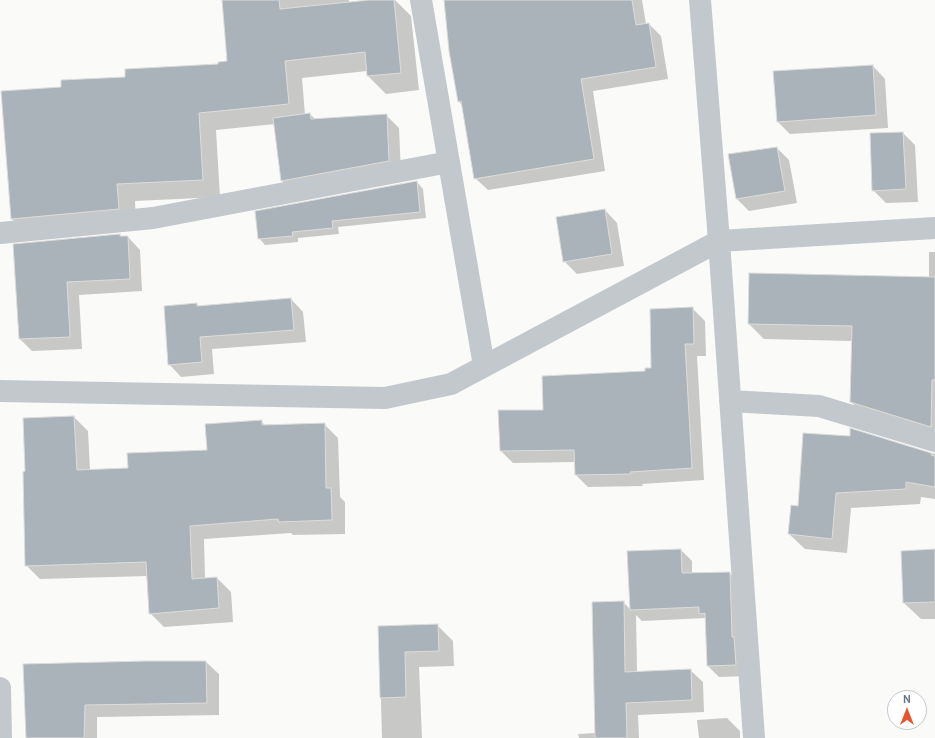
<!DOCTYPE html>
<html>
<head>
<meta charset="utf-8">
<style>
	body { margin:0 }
	#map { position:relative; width:935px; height:738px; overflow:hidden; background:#fafaf8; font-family:Cabin,sans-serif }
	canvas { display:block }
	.north { position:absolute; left:887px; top:690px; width:40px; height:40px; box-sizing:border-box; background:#fff; border:1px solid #c1c8cd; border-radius:50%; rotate:0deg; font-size:11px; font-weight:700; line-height:16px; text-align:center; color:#657683 }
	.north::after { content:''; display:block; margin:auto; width:14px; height:18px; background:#e4572e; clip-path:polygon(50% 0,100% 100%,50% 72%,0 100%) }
</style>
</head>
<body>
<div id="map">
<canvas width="935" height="738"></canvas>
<div class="north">N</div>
</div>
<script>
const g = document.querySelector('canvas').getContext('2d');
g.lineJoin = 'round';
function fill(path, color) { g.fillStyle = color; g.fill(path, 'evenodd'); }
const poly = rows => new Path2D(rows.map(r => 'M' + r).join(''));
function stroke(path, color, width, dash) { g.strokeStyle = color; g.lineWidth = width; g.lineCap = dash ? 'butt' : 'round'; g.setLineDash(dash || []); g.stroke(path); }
fill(poly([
	[223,0,349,0,349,3,379,0,395,0,411,16,419,90,386,94,368,76,367,71,302,78,305,115,310,114,315,119,386,115,399,128,401,173,295,193,282,181,275,124,216,130,220,197,135,201,136,226,30,237,12,219,62,88,219,65,228,62],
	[466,0,642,0,646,24,649,24,661,36,668,79,593,91,605,171,488,190,475,178,463,106,459,102],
	[873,66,885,79,888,128,790,134,778,122],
	[903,133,915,145,918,202,886,203,873,190],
	[777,148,789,160,797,203,749,211,737,199],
	[417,182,423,189,426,218,338,227,339,234,298,238,298,242,265,245,259,238],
	[605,210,617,223,624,266,577,274,564,261],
	[119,235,122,237,128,237,140,250,142,291,79,295,82,349,32,351,20,339,14,245],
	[929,252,935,252,935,438,867,417,851,402,852,341,764,339,749,324,929,278],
	[291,299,303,312,306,342,212,349,214,374,181,377,169,364,197,304,200,307],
	[692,308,705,321,706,356,697,356,704,480,642,484,643,486,588,487,576,475,575,462,513,463,501,451,544,411,652,369],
	[74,417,88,431,90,470,129,469,208,451,261,421,266,426,324,424,338,438,340,497,345,502,345,534,293,535,291,533,204,539,205,579,217,578,231,592,233,622,164,627,150,613,148,576,40,579,26,565],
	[851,430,935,454,935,499,921,497,920,504,851,508,847,553,805,549,789,534,799,507,851,437],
	[681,550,692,561,692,574,729,573,741,584,747,676,719,677,708,666,706,618,642,621,636,615,637,672,690,670,703,682,704,712,638,715,639,738,579,738,578,734,596,733,623,602,631,610,628,552],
	[935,550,935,619,921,619,904,603,902,552],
	[437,625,453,641,454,666,419,667,422,738,382,738,379,627],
	[206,662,219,674,219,715,97,717,97,738,27,738,25,665],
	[727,718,740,731,740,738,699,738,697,720]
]), '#0003');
const building = poly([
	[222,0,279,0,280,9,369,0,394,0,401,73,367,76,365,52,285,61,289,104,199,113,203,180,117,184,119,209,11,219,1,91,61,87,61,80,125,77,125,69,218,64,218,62,227,61,222,0],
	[444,0,632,0,636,25,649,23,656,67,581,79,594,159,474,179,461,101,458,102,449,51,444,0],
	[873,65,876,115,777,122,773,71,873,65],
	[310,113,311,119,387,114,389,161,281,181,273,118,310,113],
	[903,132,906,189,872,191,870,133,903,132],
	[777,147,785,191,736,199,728,154,777,147],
	[417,181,420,212,332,221,333,228,292,232,293,236,258,239,255,211,417,181],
	[605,209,612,254,563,262,556,217,605,209],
	[120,234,120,236,128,236,130,279,67,282,70,337,19,339,13,244,120,234],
	[749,273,935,277,935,380,932,380,931,427,850,402,852,326,748,324,749,273],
	[291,298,294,330,200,337,202,362,168,365,164,306,197,303,197,306,291,298],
	[693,307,694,344,685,344,692,468,630,472,631,474,575,475,574,450,500,451,498,410,543,410,542,376,645,371,645,368,651,368,650,309,693,307],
	[74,416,77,470,128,468,127,453,207,450,205,424,262,420,262,425,325,423,326,488,331,488,332,520,279,522,278,519,190,526,192,579,217,577,219,608,149,614,146,562,25,566,23,472,25,471,23,418,74,416],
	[850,428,931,453,931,455,935,456,935,487,906,482,906,489,836,493,832,539,788,534,791,505,798,506,803,433,850,436,850,428],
	[681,549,682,573,730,572,732,637,734,637,736,665,707,666,705,613,699,614,699,607,630,610,627,551,681,549],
	[935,549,935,602,903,603,901,551,935,549],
	[624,601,625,672,691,669,692,700,626,703,627,738,595,738,592,602,624,601],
	[438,624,439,651,405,652,406,697,380,698,378,626,438,624],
	[146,661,206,661,207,703,85,705,84,738,26,738,23,664,146,661]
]);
fill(building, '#aab3b9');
stroke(building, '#dcdcda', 1);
stroke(poly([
	[421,0,484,366],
	[700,0,719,241,754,738],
	[0,233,153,218,449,162],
	[0,391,385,398,451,384,719,241,935,228],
	[730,401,819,406,935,441],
	[0,688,1,738]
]), '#c3c8cc', 22);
</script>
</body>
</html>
